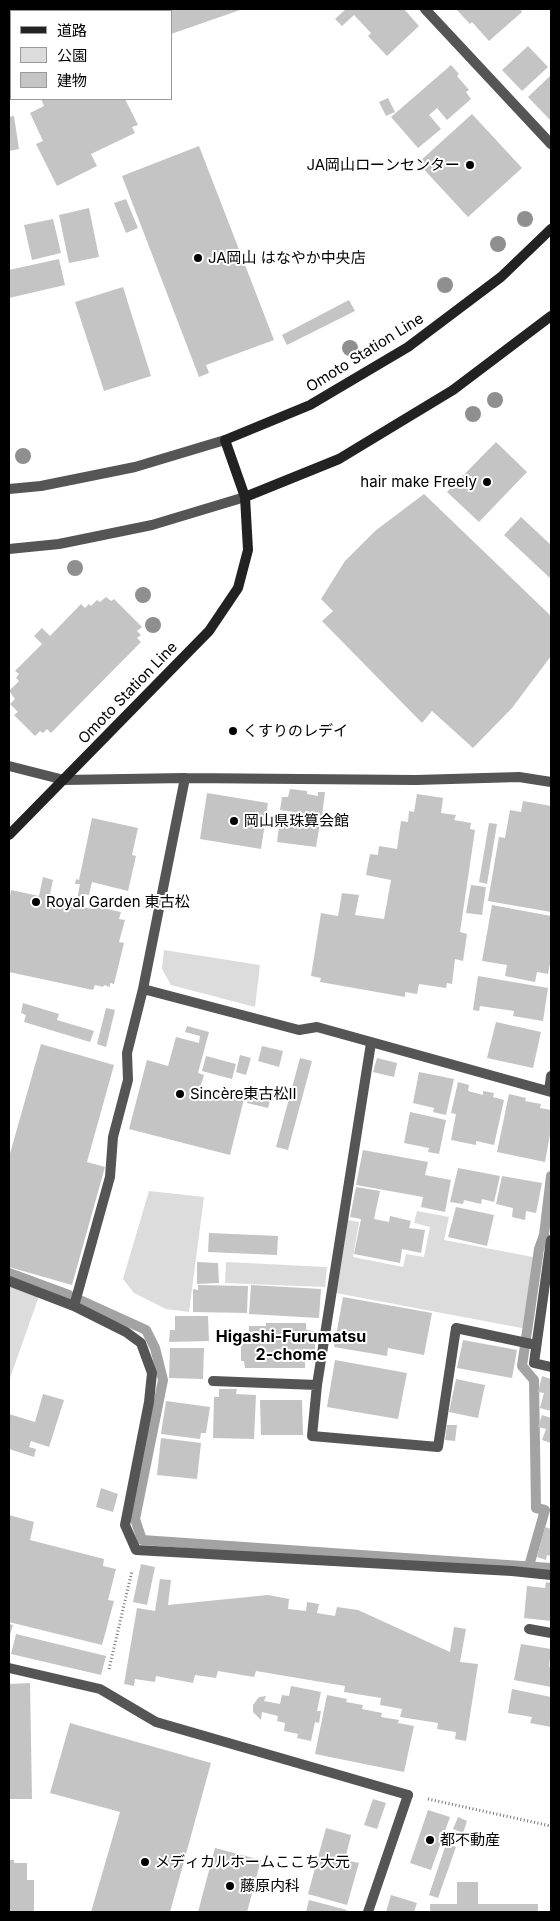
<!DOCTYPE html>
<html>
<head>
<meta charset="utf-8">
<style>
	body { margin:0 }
	#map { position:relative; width:560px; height:1921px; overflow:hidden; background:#fff; font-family:Inter,"Noto Sans JP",sans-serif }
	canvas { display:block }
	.frame { position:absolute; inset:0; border:10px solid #000; pointer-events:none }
	.legend { position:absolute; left:10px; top:10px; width:162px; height:90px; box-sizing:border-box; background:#fff; border:1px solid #999; margin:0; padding:6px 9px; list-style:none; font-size:15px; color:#000 }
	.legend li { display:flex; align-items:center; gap:10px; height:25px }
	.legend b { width:25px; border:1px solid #999 }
</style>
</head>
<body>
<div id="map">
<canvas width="560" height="1921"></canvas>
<div class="frame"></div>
<ul class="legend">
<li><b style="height:6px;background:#222"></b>道路</li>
<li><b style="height:14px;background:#dcdcdc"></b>公園</li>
<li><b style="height:14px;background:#c4c4c4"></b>建物</li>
</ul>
</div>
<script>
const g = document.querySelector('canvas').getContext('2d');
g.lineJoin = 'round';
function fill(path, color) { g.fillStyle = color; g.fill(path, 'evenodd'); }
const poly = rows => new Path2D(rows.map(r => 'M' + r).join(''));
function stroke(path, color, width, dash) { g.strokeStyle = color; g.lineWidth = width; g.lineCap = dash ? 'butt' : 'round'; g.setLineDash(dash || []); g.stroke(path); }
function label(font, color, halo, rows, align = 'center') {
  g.font = font + ' Inter,"Noto Sans JP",sans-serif'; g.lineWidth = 4; g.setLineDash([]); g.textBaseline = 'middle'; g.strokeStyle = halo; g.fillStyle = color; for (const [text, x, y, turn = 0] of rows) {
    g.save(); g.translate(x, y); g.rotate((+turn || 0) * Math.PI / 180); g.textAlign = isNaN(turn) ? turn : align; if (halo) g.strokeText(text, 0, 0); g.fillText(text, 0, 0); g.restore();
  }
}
fill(poly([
	[164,950,260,965,255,1007,171,985,162,969],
	[149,1191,204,1197,189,1312,166,1309,134,1293,123,1279],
	[417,1211,449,1217,444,1240,538,1258,527,1329,336,1293,348,1220,359,1222,353,1257,403,1267,406,1254,424,1257,430,1227,414,1223],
	[226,1262,327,1267,325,1287,225,1283],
	[9,1286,39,1296,9,1381]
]), '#dcdcdc');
stroke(poly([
	[9,1273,69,1295],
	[82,1301,146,1330,155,1348,163,1380,135,1519,142,1540,551,1568],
	[529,1566,545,1510,536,1508,534,1380,522,1366,539,1249,544,1235,551,1176]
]), '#a3a3a3', 10);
fill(poly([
	[141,9,243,9,171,34,171,11,141,11],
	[346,9,404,9,419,26,387,56,368,36,371,33,354,15,342,26,335,19],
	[456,9,520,9,522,12,489,41,472,22,470,24],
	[528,46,548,67,522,91,502,70],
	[451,65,459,74,457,76,469,90,466,92,471,99,447,120,437,108,429,115,441,129,418,148,391,117],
	[550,76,551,78,551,121,528,97],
	[388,98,395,112,386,116,379,102],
	[41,99,125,99,138,125,132,127,135,133,91,154,97,166,57,186,36,144,43,141,30,113,44,106],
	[472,114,522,168,468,217,418,163],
	[14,116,19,149,9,151,9,117],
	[199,146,274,340,206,365,209,373,199,377,122,176],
	[126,199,138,228,126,233,114,203],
	[89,208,99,257,69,263,59,215],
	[53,219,61,253,32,260,24,225],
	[59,259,65,285,9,298,9,270],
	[123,287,151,376,104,391,75,302],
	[349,300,355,311,287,345,282,335],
	[496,442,527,472,479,522,447,492],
	[424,494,551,616,551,656,512,708,473,748,432,711,422,723,322,621,333,611,321,599,345,561,375,531],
	[521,517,551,545,551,579,504,535],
	[106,597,111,601,114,599,142,627,137,631,141,635,137,638,141,642,51,733,47,729,43,733,40,731,35,736,14,715,18,712,10,704,15,699,9,691,19,681,16,678,19,674,15,671,42,644,34,636,42,628,50,636,81,604,85,608,89,604,91,606,97,600,100,602],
	[290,789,307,791,307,794,318,796,318,792,325,792,322,816,280,810,282,797,288,797],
	[207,793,268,803,261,849,200,839],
	[417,794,443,798,441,813,456,815,454,820,471,823,470,829,475,830,460,932,467,934,463,961,455,959,452,984,447,983,446,988,419,984,417,994,405,992,405,997,320,982,321,978,311,976,321,913,338,916,342,893,359,895,355,915,384,919,391,880,366,875,370,854,378,855,379,846,397,849,401,821,408,822,409,811,414,812],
	[523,801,551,806,551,912,488,901,499,837,505,838,510,810,521,812],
	[281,812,321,817,316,847,277,842],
	[92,818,138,828,132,855,136,856,128,891,92,882,89,895,84,894,82,907,92,909,93,906,121,912,119,919,125,920,119,942,124,943,114,984,110,983,110,987,104,985,103,987,95,985,93,990,9,972,9,896,10,896,11,890,39,896,43,877,53,880,49,899,76,905,80,884,75,884,76,879,79,880],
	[489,823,497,824,487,884,479,882],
	[471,885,486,887,482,915,466,913],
	[492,905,551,916,551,958,548,974,537,972,535,982,505,976,507,965,482,961],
	[478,976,548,988,543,1021,513,1016,514,1011,480,1006,479,1011,473,1010],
	[23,1003,59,1014,57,1020,94,1031,90,1042,24,1022,26,1015,21,1013],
	[106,1008,115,1010,106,1047,97,1044],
	[496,1022,541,1032,533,1068,487,1058],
	[187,1026,209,1032,198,1073,204,1075,200,1088,244,1099,230,1155,129,1129,147,1060,168,1066,176,1037,199,1043,200,1036,185,1032],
	[41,1044,114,1065,87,1162,105,1167,72,1285,9,1267,9,1157],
	[262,1046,283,1051,279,1067,258,1061],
	[240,1055,251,1058,246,1075,236,1072],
	[206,1056,236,1064,232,1079,202,1071],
	[300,1058,312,1061,288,1150,276,1147],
	[377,1058,397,1063,394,1077,373,1072],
	[419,1072,454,1079,446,1115,433,1112,434,1108,413,1103],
	[458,1082,469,1085,468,1091,483,1095,483,1091,494,1093,493,1097,504,1100,494,1145,476,1141,476,1145,451,1140,456,1114,451,1113],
	[252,1088,272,1094,268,1108,247,1103],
	[509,1094,526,1098,525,1101,541,1104,540,1108,551,1110,551,1129,545,1162,497,1152],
	[410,1112,446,1120,439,1154,428,1152,429,1148,404,1143],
	[363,1150,428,1162,425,1175,451,1180,445,1212,421,1207,423,1197,356,1185],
	[458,1168,500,1176,494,1202,482,1199,481,1204,464,1200,463,1204,450,1202],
	[502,1176,542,1183,536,1213,526,1211,525,1220,512,1217,513,1208,496,1204],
	[356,1187,380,1191,374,1219,389,1222,390,1216,411,1221,409,1228,425,1230,421,1253,402,1249,400,1263,354,1254,361,1219,350,1217],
	[456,1207,494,1215,487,1246,448,1237],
	[209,1233,278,1236,277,1255,208,1252],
	[197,1262,218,1263,219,1283,197,1284],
	[198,1285,248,1286,247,1313,193,1312,193,1289,198,1290],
	[251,1285,321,1289,319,1318,249,1314],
	[343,1297,432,1313,424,1355,388,1348,387,1356,334,1347],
	[175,1316,208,1316,209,1341,169,1342,170,1330,175,1330],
	[266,1323,306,1323,306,1330,315,1331,315,1350,305,1350,305,1368,245,1368,244,1361,241,1361,241,1344,249,1343,249,1326,266,1326],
	[463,1340,517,1350,512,1378,457,1368],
	[170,1348,204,1348,203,1379,169,1378],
	[335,1360,407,1373,398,1419,327,1407],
	[542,1376,551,1379,551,1411,540,1408,544,1393,538,1392],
	[456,1379,485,1385,478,1418,449,1412],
	[219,1389,237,1389,236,1394,256,1395,254,1439,213,1438,214,1397,219,1397],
	[43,1394,64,1400,49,1447,31,1441,29,1447,36,1449,34,1457,9,1449,9,1414,35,1422],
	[260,1400,302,1400,303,1435,261,1435],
	[166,1401,210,1407,206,1433,201,1433,200,1439,161,1434],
	[542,1415,551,1418,551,1443,542,1440,546,1429,538,1427],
	[447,1425,457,1425,455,1441,445,1440],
	[161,1438,201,1443,197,1479,157,1475],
	[101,1488,118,1494,113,1512,96,1507],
	[9,1515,34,1522,30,1540,104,1559,103,1566,116,1569,108,1600,114,1601,102,1645,9,1622],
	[545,1527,551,1529,551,1556,547,1555,546,1560,537,1557],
	[141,1564,155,1567,147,1605,133,1602],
	[160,1579,171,1580,168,1605,268,1595,289,1599,288,1609,306,1611,307,1602,319,1604,317,1613,335,1616,337,1607,358,1610,450,1652,454,1627,466,1629,460,1662,478,1664,466,1741,455,1739,456,1732,437,1729,438,1723,400,1717,402,1709,380,1705,381,1698,344,1692,345,1686,256,1671,254,1677,218,1671,216,1678,195,1675,193,1683,156,1676,155,1682,135,1679,134,1686,124,1684,137,1608,155,1611],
	[546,1582,551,1583,551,1621,524,1618,527,1586,545,1588],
	[9,1624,13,1625,9,1638],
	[16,1634,106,1656,101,1675,11,1654],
	[521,1644,551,1649,549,1667,551,1667,551,1687,514,1680],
	[30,1683,32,1799,9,1799,9,1684],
	[291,1686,321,1692,317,1711,321,1711,319,1723,315,1722,311,1741,297,1738,298,1734,284,1731,285,1723,277,1721,278,1716,262,1712,261,1720,253,1712,253,1705,259,1697,266,1696,264,1701,280,1704,282,1695,289,1696],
	[512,1689,551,1697,551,1727,530,1723,532,1717,508,1713],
	[327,1695,347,1699,346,1702,363,1705,362,1709,382,1713,381,1717,399,1720,398,1723,414,1726,404,1772,315,1754],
	[70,1723,211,1763,170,1912,91,1912,120,1812,50,1793],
	[373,1799,386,1803,377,1829,364,1825],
	[428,1810,450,1817,431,1870,410,1863],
	[458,1817,467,1821,463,1833,453,1829],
	[326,1828,351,1835,345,1860,359,1863,347,1905,308,1894],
	[446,1844,456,1847,438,1898,429,1895],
	[215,1848,261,1860,247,1912,198,1912],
	[9,1860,14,1860,14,1863,27,1863,27,1880,34,1880,34,1912,9,1912],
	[457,1882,478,1882,478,1904,538,1904,538,1912,430,1912,430,1904,457,1904],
	[391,1895,417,1903,414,1912,386,1912],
	[309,1900,347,1910,346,1912,306,1912]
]), '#c4c4c4');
stroke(poly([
	[109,1669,132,1571],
	[428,1799,551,1826]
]), '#777', 3, [1, 2.5]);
stroke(poly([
	[371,1043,317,1385,312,1436,438,1447,456,1328,536,1345],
	[213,1381,317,1385],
	[9,1668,100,1689,156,1722,408,1795]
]), '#555', 10);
stroke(poly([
	[425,9,551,144],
	[9,766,64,780,185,778,416,780,519,777,551,782],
	[143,989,299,1030,317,1027,551,1092],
	[549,1091,551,1076],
	[551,1240,534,1363,551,1367],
	[9,1281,74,1306,126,1332,141,1343,152,1373,149,1402,125,1525,136,1550,512,1571,551,1575],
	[74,1306,110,1177,113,1137,128,1080,127,1053,143,989,185,778],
	[529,1629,551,1633],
	[368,1912,408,1795]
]), '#555', 10);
stroke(poly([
	[9,489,41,486,135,467,225,440],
	[9,549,59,544,152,525,245,497]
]), '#555', 10);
stroke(poly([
	[245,497,339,459,453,390,551,316],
	[9,835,209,631,238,588,248,550,245,497,225,440,310,405,408,347,501,277,551,229]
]), '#222', 10);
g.fillStyle = '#8f8f8f';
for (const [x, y] of [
	[525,219],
	[498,244],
	[445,285],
	[350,348],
	[495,400],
	[473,414],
	[23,456],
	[75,568],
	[143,595],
	[153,625]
]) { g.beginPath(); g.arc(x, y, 8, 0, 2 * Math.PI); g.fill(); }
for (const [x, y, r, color] of [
	[470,165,5,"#000"],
	[198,258,5,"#000"],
	[487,482,5,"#000"],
	[233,731,5,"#000"],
	[234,821,5,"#000"],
	[36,902,5,"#000"],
	[180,1094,5,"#000"],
	[430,1840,5,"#000"],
	[145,1862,5,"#000"],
	[230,1886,5,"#000"]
]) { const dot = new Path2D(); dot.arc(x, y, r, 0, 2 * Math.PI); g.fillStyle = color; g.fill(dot); stroke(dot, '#fff', 2); }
label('15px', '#000', '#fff', [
	["JA岡山ローンセンター",460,165,"right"],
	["JA岡山 はなやか中央店",208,258],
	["hair make Freely",477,482,"right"],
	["くすりのレデイ",243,731],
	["岡山県珠算会館",244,821],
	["Royal Garden 東古松",46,902],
	["Sincère東古松Ⅱ",190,1094],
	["都不動産",440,1840],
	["メディカルホームここち大元",155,1862],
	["藤原内科",240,1886]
], 'left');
label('15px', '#000', '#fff', [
	["Omoto Station Line",365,353,-32],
	["Omoto Station Line",128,693,-46]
]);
label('bold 16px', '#000', '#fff', [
	["Higashi-Furumatsu",291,1337],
	["2-chome",291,1355]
]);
</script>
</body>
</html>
